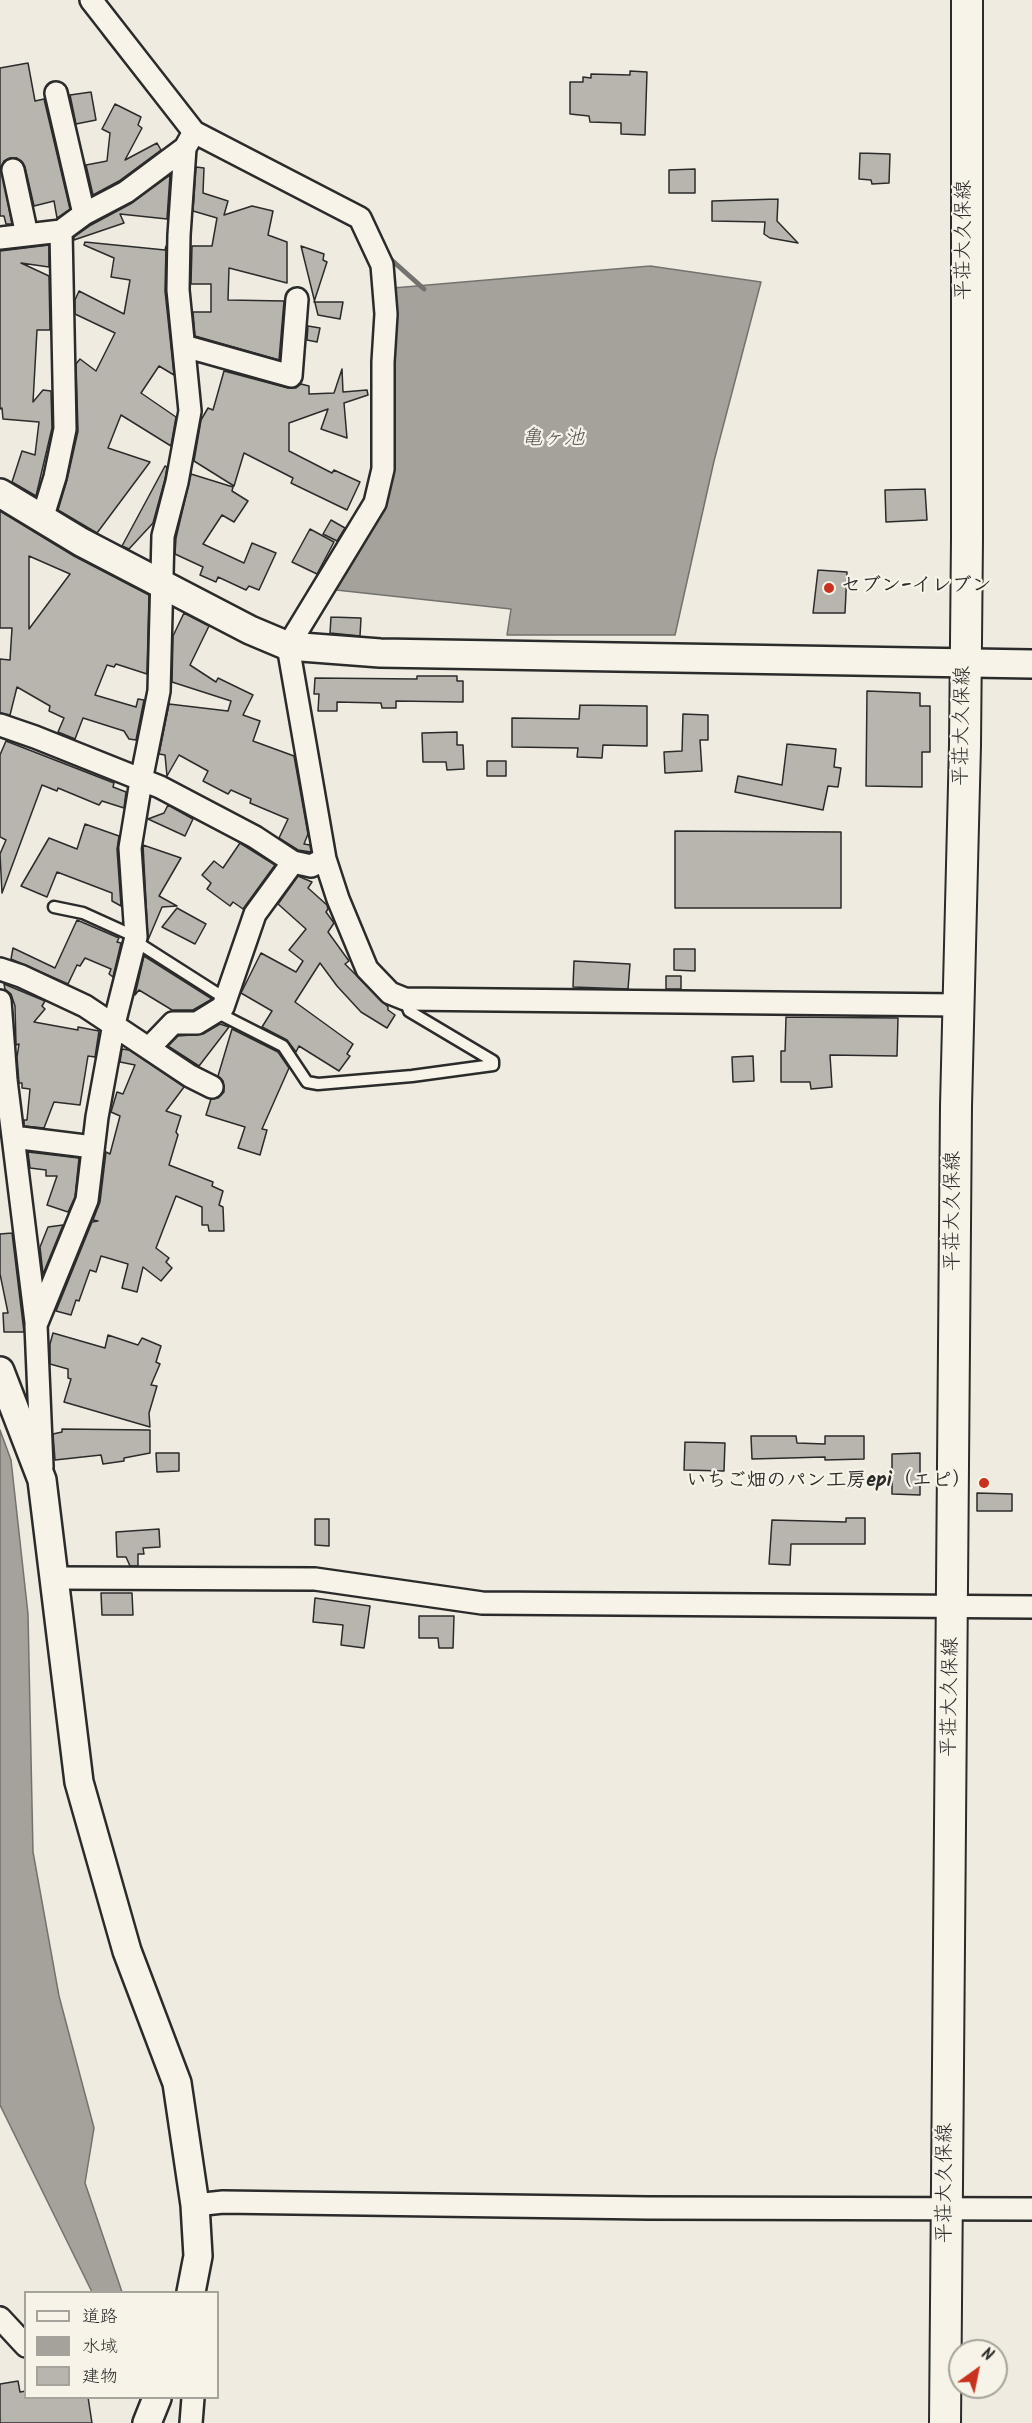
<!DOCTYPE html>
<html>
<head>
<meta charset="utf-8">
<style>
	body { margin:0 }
	#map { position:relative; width:1032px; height:2423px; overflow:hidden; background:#efebe0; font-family:Kalam,"Klee One",sans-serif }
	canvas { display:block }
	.legend { position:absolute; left:24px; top:2291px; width:195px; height:108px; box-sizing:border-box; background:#f7f3e8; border:2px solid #a5a39c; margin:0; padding:8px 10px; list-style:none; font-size:18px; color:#2b2b2b }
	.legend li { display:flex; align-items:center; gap:12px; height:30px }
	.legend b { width:30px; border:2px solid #a5a39c }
	.north { position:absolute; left:948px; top:2339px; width:60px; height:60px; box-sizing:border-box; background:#f7f3e8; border:2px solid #a5a39c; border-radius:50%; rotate:33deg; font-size:16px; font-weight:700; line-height:24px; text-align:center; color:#2b2b2b }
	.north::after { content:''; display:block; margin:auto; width:21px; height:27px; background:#c8321e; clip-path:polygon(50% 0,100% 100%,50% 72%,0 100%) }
</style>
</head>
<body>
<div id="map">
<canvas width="1032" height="2423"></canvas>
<ul class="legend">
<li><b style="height:8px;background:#f7f3e8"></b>道路</li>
<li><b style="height:16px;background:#a4a29a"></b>水域</li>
<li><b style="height:16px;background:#b8b5ae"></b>建物</li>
</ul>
<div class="north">N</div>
</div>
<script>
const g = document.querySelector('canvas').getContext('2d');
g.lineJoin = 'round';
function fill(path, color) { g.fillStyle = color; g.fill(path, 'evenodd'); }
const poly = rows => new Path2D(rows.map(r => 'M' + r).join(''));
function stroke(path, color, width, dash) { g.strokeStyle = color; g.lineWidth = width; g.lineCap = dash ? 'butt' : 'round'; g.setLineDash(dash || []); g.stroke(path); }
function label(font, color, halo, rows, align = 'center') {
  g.font = font + ' Kalam,"Klee One",sans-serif'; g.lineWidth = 4.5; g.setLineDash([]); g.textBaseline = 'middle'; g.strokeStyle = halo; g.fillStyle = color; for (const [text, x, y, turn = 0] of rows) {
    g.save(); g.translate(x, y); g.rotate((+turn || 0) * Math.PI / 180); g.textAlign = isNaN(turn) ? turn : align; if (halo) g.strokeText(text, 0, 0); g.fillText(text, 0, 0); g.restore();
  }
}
const water = poly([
	[650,266,761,282,714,461,675,635,507,635,511,609,336,590,383,512,391,465,393,288,650,266],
	[0,1430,11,1460,28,1614,33,1852,59,1996,94,2128,85,2183,122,2292,92,2292,0,2105,0,1430]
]);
fill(water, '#a4a29a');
stroke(water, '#74726e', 1.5);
stroke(poly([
	[104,34,173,121],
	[386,255,424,289]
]), '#74726e', 5);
const building = poly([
	[28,63,35,101,44,99,70,209,57,218,54,201,34,206,25,167,17,158,10,158,4,161,1,167,12,224,6,224,4,216,0,216,0,68,28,63],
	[630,71,647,72,645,135,621,134,621,123,590,122,589,116,570,114,570,82,583,82,583,77,591,78,591,74,630,75,630,71],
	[91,92,96,120,76,124,70,95,91,92],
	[115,104,141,117,138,125,142,128,125,160,157,143,161,150,119,181,93,195,86,165,107,161,110,133,102,129,115,104],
	[860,153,890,154,889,183,872,184,871,180,859,179,860,153],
	[196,167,204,168,203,193,228,201,224,215,252,206,273,211,268,235,287,242,287,283,229,268,228,300,284,301,279,360,195,336,193,312,211,312,211,284,191,284,192,246,212,246,217,218,193,211,196,167],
	[695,169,695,193,669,193,669,170,695,169],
	[170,175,167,219,120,214,124,223,74,240,74,237,91,225,132,203,170,175],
	[778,199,777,221,798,243,770,238,764,234,765,222,712,221,712,201,778,199],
	[85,242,165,250,166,246,165,291,174,375,159,366,141,393,176,417,171,446,121,415,108,448,150,462,97,533,58,510,67,480,78,431,76,364,80,359,96,371,115,333,75,314,75,300,79,291,124,314,130,280,111,277,114,258,84,245,85,242],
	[49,245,49,267,21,263,49,276,50,330,37,330,33,402,43,390,51,391,52,428,36,496,12,482,22,451,35,455,39,422,3,419,2,408,0,409,0,251,49,245],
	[301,246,324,254,323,260,327,262,314,302,343,302,340,319,318,315,301,246],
	[308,326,320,328,317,342,307,340,308,326],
	[342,369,343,392,367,390,368,395,344,403,347,438,321,429,328,409,289,423,289,451,332,473,334,470,360,482,347,510,291,483,293,478,244,453,234,486,194,461,201,420,208,408,213,410,224,371,288,388,296,388,301,384,309,386,309,394,334,393,342,369],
	[165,466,167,467,165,479,153,523,129,549,122,546,165,466],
	[191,474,233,487,232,491,248,501,234,522,222,515,203,544,244,563,252,543,276,553,259,590,249,586,246,590,218,577,216,582,200,575,203,567,175,554,176,538,191,474],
	[925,489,927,520,886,522,885,490,925,489],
	[0,511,74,556,149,595,147,674,116,664,114,667,107,665,95,695,136,707,138,699,144,700,136,740,129,739,124,731,83,718,75,739,58,732,64,718,49,711,50,706,17,687,10,715,0,713,0,659,10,660,12,628,0,628,0,511],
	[29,556,70,574,29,629,29,556],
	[331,520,345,528,337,541,323,534,331,520],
	[310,529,334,542,317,574,292,562,310,529],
	[818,570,847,572,845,613,813,613,818,570],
	[184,613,209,626,190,665,216,682,218,678,253,695,243,715,260,721,253,741,294,756,308,834,304,844,310,845,311,852,298,850,279,838,288,819,250,803,251,799,231,790,228,794,203,781,208,771,179,755,167,776,165,755,159,754,169,704,228,711,231,701,172,682,173,636,184,613],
	[331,617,361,618,360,636,330,633,331,617],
	[417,676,457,676,457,681,463,681,463,702,396,701,396,708,382,708,381,703,337,702,337,711,318,711,319,694,314,694,315,678,417,679,417,676],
	[867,691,920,693,920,706,930,706,930,752,922,752,922,787,866,786,867,691],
	[580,705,647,706,647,746,603,745,602,758,577,757,578,748,512,747,512,718,579,719,580,705],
	[683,714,708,715,708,740,700,740,702,771,665,773,664,752,682,751,683,714],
	[457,732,457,745,463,745,464,769,447,770,446,762,423,762,422,733,457,732],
	[6,741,114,783,113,787,126,792,124,808,102,801,99,805,58,788,57,791,42,785,2,893,0,854,6,840,0,837,0,755,6,741],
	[787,744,836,749,834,767,841,768,838,787,828,786,823,810,735,792,738,776,782,785,787,744],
	[487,761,506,761,506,776,487,776,487,761],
	[168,805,193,819,185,836,148,819,164,813,168,805],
	[85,824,119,836,117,849,121,906,112,901,112,893,57,872,47,897,21,886,49,838,77,849,85,824],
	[675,831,841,832,841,908,675,908,675,831],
	[240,843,275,865,243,909,233,902,230,906,207,889,211,883,202,875,214,861,223,868,240,843],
	[143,845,181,858,159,896,177,906,162,907,148,940,143,845],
	[298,876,312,882,308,888,327,905,328,909,326,912,334,923,328,932,349,961,345,964,388,1007,388,1010,395,1015,387,1028,361,1012,337,986,320,963,295,1002,353,1044,347,1054,350,1056,339,1071,299,1046,296,1052,287,1040,262,1027,272,1011,241,993,261,953,296,972,303,961,289,950,306,929,278,904,298,876],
	[177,908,206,924,195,944,162,927,177,908],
	[77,920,119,938,117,942,121,943,113,977,109,974,111,969,85,958,80,966,77,965,68,984,11,959,13,948,55,968,77,920],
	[674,949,695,949,695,971,674,970,674,949],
	[144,956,212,999,193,1010,172,1010,139,990,135,995,144,956],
	[574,961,630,964,628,989,573,987,574,961],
	[666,976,681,976,681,989,666,989,666,976],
	[4,984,45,1001,42,1006,45,1009,34,1022,78,1030,78,1027,99,1031,95,1057,88,1056,80,1105,54,1102,44,1128,24,1126,24,1120,27,1120,30,1089,22,1088,22,1083,19,1083,17,1057,19,1044,16,1045,15,1006,11,994,5,989,4,984],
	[786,1017,898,1018,897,1056,830,1055,832,1087,811,1089,810,1082,781,1082,781,1051,785,1051,786,1017],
	[220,1024,229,1027,199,1066,168,1046,178,1036,203,1034,220,1024],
	[232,1029,278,1052,289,1068,262,1129,267,1130,260,1155,238,1148,245,1127,206,1115,211,1099,218,1098,224,1092,223,1081,218,1076,232,1029],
	[122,1049,129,1050,184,1087,166,1111,181,1116,176,1132,178,1135,169,1165,213,1182,212,1186,223,1191,219,1205,223,1207,224,1231,209,1231,208,1225,202,1225,202,1207,176,1196,156,1248,169,1258,166,1262,172,1268,161,1281,143,1267,137,1292,122,1288,128,1264,101,1256,96,1272,90,1270,79,1301,76,1300,71,1315,56,1311,92,1222,98,1221,93,1220,100,1202,106,1152,110,1154,120,1116,111,1112,117,1092,123,1094,135,1065,120,1062,122,1049],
	[753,1056,754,1081,733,1082,732,1057,753,1056],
	[28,1152,79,1158,75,1197,68,1212,47,1205,57,1176,46,1176,46,1170,30,1168,28,1152],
	[63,1225,43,1274,40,1247,48,1227,63,1225],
	[12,1233,23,1324,24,1332,4,1332,3,1313,8,1313,0,1274,0,1234,12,1233],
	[53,1333,105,1348,108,1335,138,1345,142,1338,161,1346,156,1362,160,1364,151,1385,157,1386,149,1413,150,1427,64,1402,71,1379,68,1378,68,1369,50,1364,50,1344,53,1333],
	[62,1429,150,1430,150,1453,124,1458,124,1461,103,1464,101,1455,55,1460,53,1434,62,1432,62,1429],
	[751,1436,796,1436,797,1443,825,1444,825,1436,864,1436,864,1459,825,1460,825,1457,752,1459,751,1436],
	[685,1442,725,1443,724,1471,684,1470,685,1442],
	[156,1453,179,1453,179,1471,157,1472,156,1453],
	[920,1453,920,1495,892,1494,892,1454,920,1453],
	[977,1493,1012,1494,1012,1511,977,1511,977,1493],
	[846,1518,865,1518,865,1544,791,1544,790,1565,769,1564,772,1520,846,1522,846,1518],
	[315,1519,329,1519,329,1546,315,1545,315,1519],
	[159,1529,160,1547,143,1548,144,1554,138,1554,138,1566,130,1566,126,1557,117,1557,116,1532,159,1529],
	[101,1593,132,1593,133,1615,102,1615,101,1593],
	[315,1598,370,1606,364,1648,341,1645,343,1625,313,1622,315,1598],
	[419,1616,454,1616,453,1648,439,1648,438,1638,419,1638,419,1616],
	[18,2381,20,2392,26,2391,26,2397,88,2397,92,2423,0,2423,0,2384,18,2381]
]);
fill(building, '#b8b5ae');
stroke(building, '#2b2b2b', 1.5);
const service = poly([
	[54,907,83,913,136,937],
	[135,941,226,999],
	[216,1012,283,1046,307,1082,318,1084,412,1076,493,1065,493,1061,409,1011,405,999]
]);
const minor = poly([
	[91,0,194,132,360,218,382,265,386,314,383,362,383,469,375,503,288,646,325,859,338,899,367,969,390,993,405,999,958,1005],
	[56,93,84,214],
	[13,170,27,235],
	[0,238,61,231,84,214,126,192,185,148],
	[184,346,291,376,297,299],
	[42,519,55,477,65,429,61,231],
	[0,725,35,737,160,787,255,837,293,862,311,866,325,859],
	[0,969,21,976,85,1006,190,1076,212,1087],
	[0,1001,6,1080,36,1322],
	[149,1048,173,1023,197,1023,223,1007,255,914,293,862],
	[13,1137,93,1147],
	[42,1467,36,1325,87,1200,97,1117,114,1024,136,937,130,848,141,781,159,691,163,536,177,482,190,411,178,290,179,235,185,148,194,132],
	[55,1578,315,1579,482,1603,1032,1607],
	[195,2205,223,2202,648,2208,1032,2209],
	[0,2318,26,2346],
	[191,2423,193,2398]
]);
const tertiary = poly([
	[0,493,81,542,250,630,288,646,380,653,1032,664],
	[0,1371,42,1480,79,1782,127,1951,177,2083,195,2205,198,2256,191,2292],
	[147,2423,157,2398]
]);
const secondary = poly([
	[945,2423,956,1106,965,745,967,539,967,0]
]);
stroke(service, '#2b2b2b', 15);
stroke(minor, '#2b2b2b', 26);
stroke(tertiary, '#2b2b2b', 32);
stroke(secondary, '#2b2b2b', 34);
stroke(service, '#f7f3e8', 10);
stroke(minor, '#f7f3e8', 21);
stroke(tertiary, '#f7f3e8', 27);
stroke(secondary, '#f7f3e8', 30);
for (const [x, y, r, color] of [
	[829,588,6,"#c8321e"],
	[984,1483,6,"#c8321e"]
]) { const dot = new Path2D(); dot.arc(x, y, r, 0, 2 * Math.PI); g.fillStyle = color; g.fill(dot); stroke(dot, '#f7f3e8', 2); }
label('20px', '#2b2b2b', '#f7f3e8', [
	["平荘大久保線",966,240,-90],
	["平荘大久保線",964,726,-89],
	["平荘大久保線",955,1211,-90],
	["平荘大久保線",952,1697,-89],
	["平荘大久保線",947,2183,-90]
]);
label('bold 20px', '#2b2b2b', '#f7f3e8', [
	["セブン-イレブン",841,588],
	["いちご畑のパン工房epi（エピ）",972,1483,"right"]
], 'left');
label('italic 21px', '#555552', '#f7f3e8', [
	["亀ヶ池",553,440]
]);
</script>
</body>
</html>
